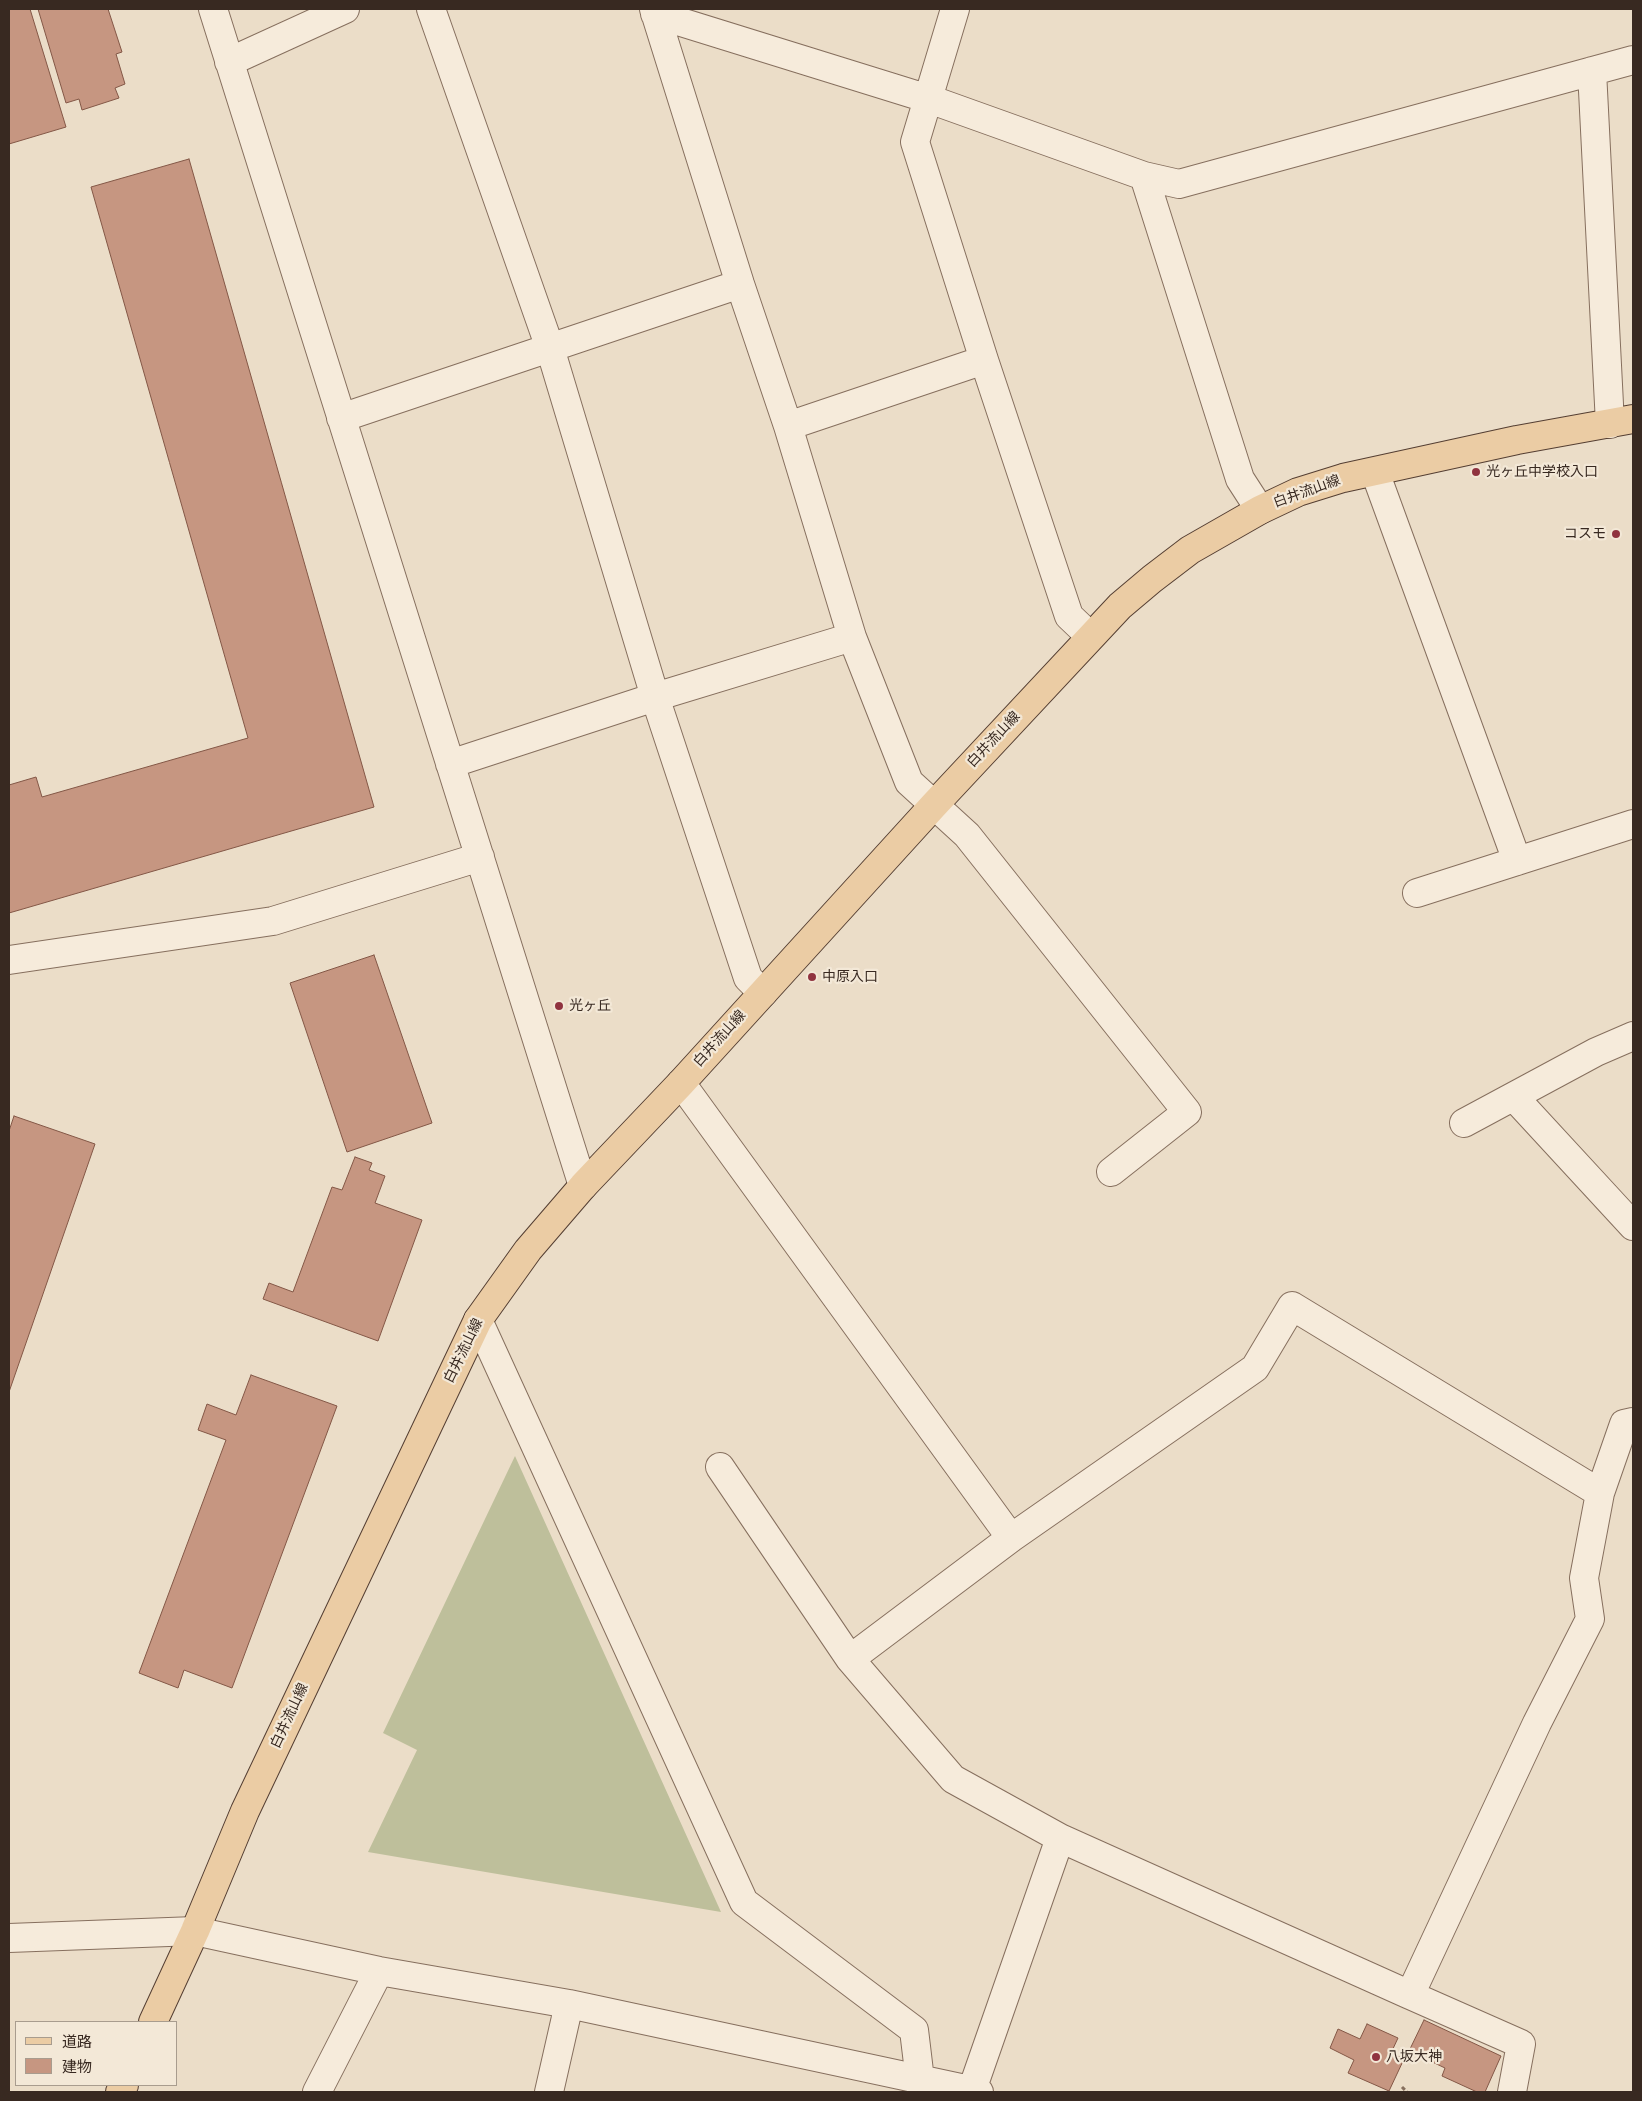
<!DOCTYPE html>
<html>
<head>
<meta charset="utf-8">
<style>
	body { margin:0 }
	#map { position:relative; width:1642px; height:2101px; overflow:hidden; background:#ebddc8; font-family:"Source Serif 4","Noto Sans JP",serif }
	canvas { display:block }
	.frame { position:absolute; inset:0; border:10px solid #382921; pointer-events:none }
	.legend { position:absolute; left:15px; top:2021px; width:162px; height:65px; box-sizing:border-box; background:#f3e8d7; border:1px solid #a89c8e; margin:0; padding:6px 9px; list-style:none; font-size:15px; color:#382921 }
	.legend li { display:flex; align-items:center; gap:10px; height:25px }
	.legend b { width:25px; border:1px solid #a89c8e }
</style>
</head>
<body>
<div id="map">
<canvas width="1642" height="2101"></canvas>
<div class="frame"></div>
<ul class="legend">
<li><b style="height:6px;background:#ebcca4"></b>道路</li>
<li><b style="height:14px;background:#c69681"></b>建物</li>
</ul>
</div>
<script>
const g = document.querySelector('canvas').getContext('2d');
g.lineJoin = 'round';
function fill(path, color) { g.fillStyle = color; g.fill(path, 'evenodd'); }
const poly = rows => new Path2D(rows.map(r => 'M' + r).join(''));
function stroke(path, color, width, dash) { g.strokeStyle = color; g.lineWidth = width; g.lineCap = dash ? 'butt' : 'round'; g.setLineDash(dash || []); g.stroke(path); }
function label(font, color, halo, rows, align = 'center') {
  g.font = font + ' "Source Serif 4","Noto Sans JP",serif'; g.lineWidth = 4.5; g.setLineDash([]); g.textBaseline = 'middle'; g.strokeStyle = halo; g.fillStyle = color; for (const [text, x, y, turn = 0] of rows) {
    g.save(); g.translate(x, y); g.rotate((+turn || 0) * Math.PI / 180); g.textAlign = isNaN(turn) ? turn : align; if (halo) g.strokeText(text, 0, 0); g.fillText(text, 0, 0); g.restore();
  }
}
fill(poly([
	[515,1456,721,1912,368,1852,417,1750,383,1733]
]), '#bebf9b');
const building = poly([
	[9,9,30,9,66,127,9,144,9,9],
	[38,9,108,9,122,52,116,54,125,84,115,88,119,98,82,110,79,99,66,103,38,9],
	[189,159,374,807,9,913,9,785,36,777,42,797,248,738,91,187,189,159],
	[374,955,432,1123,347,1152,290,983,374,955],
	[14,1116,95,1144,9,1392,9,1131,14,1116],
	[355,1157,372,1163,369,1170,385,1176,375,1203,422,1220,378,1341,263,1299,269,1283,293,1292,332,1187,342,1190,355,1157],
	[251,1375,337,1406,232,1688,184,1670,178,1688,139,1673,226,1440,198,1430,207,1404,236,1415,251,1375],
	[1424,2020,1501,2056,1485,2092,1477,2092,1442,2076,1445,2068,1409,2051,1424,2020],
	[1367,2024,1398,2038,1391,2053,1404,2059,1389,2091,1348,2073,1354,2060,1330,2048,1338,2029,1360,2039,1367,2024]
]);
fill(building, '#c69681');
stroke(building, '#835746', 1);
const minor = poly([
	[213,9,583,1186],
	[431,9,550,348,655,697,748,978,763,993],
	[654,9,740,284,788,426,852,637,909,782,967,835,1187,1112,1111,1172],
	[955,9,915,142,984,360,1069,616,1090,636],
	[655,14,929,99,1144,176,1179,184,1633,60],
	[229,62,345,9],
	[1592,71,1610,424],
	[1144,176,1240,479,1260,510],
	[341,418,740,284],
	[788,426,984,360],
	[1375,472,1517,861],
	[450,764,655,697,852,637],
	[1417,893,1633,824],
	[9,960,273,921,480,857],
	[681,1083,1011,1538],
	[1514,1097,1633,1226],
	[1464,1123,1596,1052,1633,1036],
	[478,1320,744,1902,914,2030,920,2080],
	[720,1467,850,1659,1011,1538,1255,1368,1292,1306,1600,1493],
	[850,1659,953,1779,1060,1838,1410,1995,1537,1723,1590,1619,1584,1578,1600,1493,1624,1424,1633,1422],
	[9,1938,195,1931,379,1971,569,2004,979,2092],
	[1410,1995,1521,2044,1512,2092],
	[972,2090,1060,1838],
	[317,2092,379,1971],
	[549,2092,569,2004]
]);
const major = poly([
	[153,2022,195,1931,245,1811,478,1320,528,1250,583,1186,681,1083,934,805,1120,606,1152,579,1190,550,1260,510,1298,492,1343,478,1517,440,1633,419],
	[120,2092,124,2085]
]);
stroke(minor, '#866f5e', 30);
stroke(major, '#543e32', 30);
stroke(poly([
	[1402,2087,1407,2092]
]), '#866f5e', 3, [4, 2.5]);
stroke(minor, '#f6ebdb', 28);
stroke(major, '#ebcca4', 28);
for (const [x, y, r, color] of [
	[1476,472,5,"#90333f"],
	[1616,534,5,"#90333f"],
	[812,977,5,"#90333f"],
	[559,1006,5,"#90333f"],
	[1376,2057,5,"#90333f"]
]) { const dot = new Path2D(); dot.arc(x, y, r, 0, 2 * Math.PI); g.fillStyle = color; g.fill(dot); stroke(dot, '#f3e8d7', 2); }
label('14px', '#382921', '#f3e8d7', [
	["光ヶ丘中学校入口",1486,472],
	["コスモ",1606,534,"right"],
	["中原入口",822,977],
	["光ヶ丘",569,1006],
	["八坂大神",1386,2057]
], 'left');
label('14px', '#382921', '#f3e8d7', [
	["白井流山線",1307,492,-20],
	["白井流山線",994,740,-47],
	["白井流山線",720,1039,-48],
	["白井流山線",464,1351,-64],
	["白井流山線",290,1716,-65]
]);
</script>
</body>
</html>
